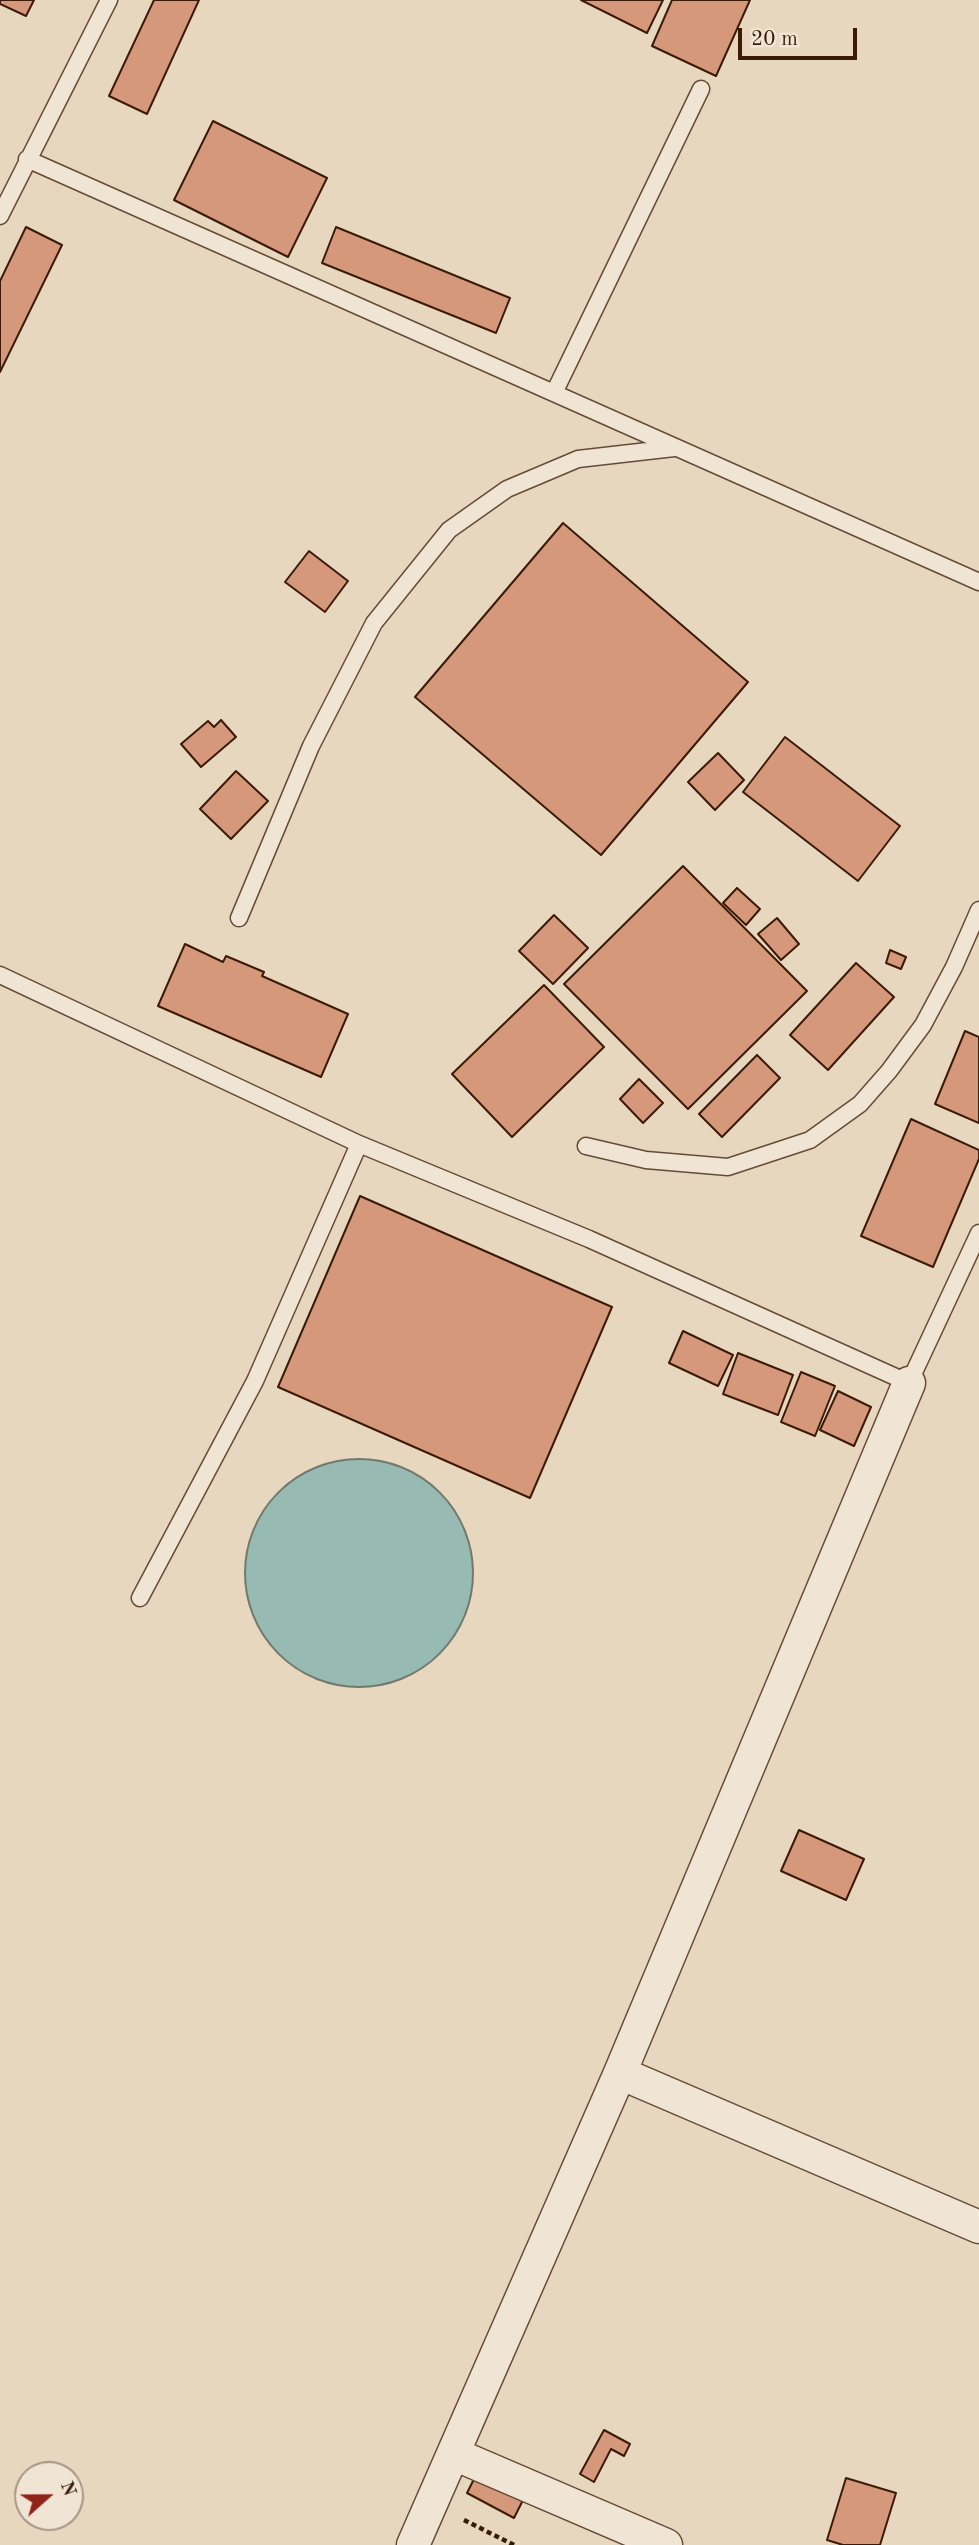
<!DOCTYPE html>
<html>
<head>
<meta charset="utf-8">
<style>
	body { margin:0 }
	#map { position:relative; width:979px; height:2545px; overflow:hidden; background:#e8d7bf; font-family:"Old Standard TT",serif }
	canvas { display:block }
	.north { position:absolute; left:14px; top:2461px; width:70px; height:70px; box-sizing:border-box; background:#f0e5d5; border:2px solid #a89483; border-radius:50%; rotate:69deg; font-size:19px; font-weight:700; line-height:28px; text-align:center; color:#3b1b08 }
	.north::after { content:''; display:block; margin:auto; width:24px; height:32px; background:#8f2418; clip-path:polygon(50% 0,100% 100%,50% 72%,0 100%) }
	.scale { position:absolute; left:738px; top:28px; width:119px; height:32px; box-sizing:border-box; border:4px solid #3b1b08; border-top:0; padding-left:9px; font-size:21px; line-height:24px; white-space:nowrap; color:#3b1b08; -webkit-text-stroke:5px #f0e5d5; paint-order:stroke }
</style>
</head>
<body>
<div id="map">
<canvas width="979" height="2545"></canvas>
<div class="north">N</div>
<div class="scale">20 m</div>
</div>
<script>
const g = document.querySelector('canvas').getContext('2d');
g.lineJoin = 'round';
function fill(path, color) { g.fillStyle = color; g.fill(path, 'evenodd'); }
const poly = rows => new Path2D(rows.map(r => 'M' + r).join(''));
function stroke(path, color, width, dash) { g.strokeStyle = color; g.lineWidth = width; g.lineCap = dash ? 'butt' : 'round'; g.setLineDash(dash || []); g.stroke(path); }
const water = poly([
	'245 1573a114 114 0 1 1 228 0a114 114 0 1 1-228 0Z'
]);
fill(water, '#97bab2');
stroke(water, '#727a6e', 2);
const building = poly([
	[0,0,34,0,26,16,0,4,0,0],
	[154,0,199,0,147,114,109,96,154,0],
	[581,0,663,0,647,33,581,0],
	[672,0,750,0,716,76,652,46,672,0],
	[213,121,327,178,288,257,174,200,213,121],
	[26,227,62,245,0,372,0,281,26,227],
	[336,227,510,298,496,333,322,263,336,227],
	[563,523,748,682,601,855,415,697,563,523],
	[309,551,348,581,325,612,285,582,309,551],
	[221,720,236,737,201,767,181,744,208,721,214,727,221,720],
	[785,737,900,826,858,881,743,792,785,737],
	[718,753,744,780,715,810,688,782,718,753],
	[236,771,268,801,231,839,200,809,236,771],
	[683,866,807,991,688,1109,564,984,683,866],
	[737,888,760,909,746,925,723,903,737,888],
	[554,915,588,948,553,984,519,951,554,915],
	[777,918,799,944,781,960,758,934,777,918],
	[185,944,223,962,226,956,264,972,262,976,348,1014,321,1077,158,1006,185,944],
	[890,950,906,957,901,969,886,963,890,950],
	[856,963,894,997,828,1070,790,1035,856,963],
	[544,985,604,1047,512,1137,452,1074,544,985],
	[965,1031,979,1037,979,1123,935,1104,965,1031],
	[757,1055,780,1078,722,1137,699,1114,757,1055],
	[639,1079,663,1103,643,1123,620,1099,639,1079],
	[911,1119,979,1150,979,1159,933,1267,861,1236,911,1119],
	[360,1196,612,1307,530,1498,278,1387,360,1196],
	[683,1331,733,1355,718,1386,669,1363,683,1331],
	[738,1353,793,1375,778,1415,723,1394,738,1353],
	[801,1372,835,1386,815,1436,781,1422,801,1372],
	[838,1391,871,1407,854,1446,820,1430,838,1391],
	[799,1830,864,1859,846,1900,781,1871,799,1830],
	[604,2430,630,2444,624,2456,611,2449,594,2482,580,2474,604,2430],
	[479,2469,526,2494,514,2518,467,2493,479,2469],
	[846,2478,896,2493,880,2545,843,2545,827,2540,846,2478]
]);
fill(building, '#d5987a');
stroke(building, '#3b1b08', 2);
const service = poly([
	[27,159,979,582],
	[0,216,109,0],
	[554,393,701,89],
	[239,918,311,746,374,623,449,530,507,489,578,459,674,448],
	[0,975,359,1144,589,1239,909,1383,979,1233],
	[586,1146,646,1160,728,1167,810,1140,860,1104,889,1071,923,1025,954,967,979,910],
	[140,1598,255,1381,359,1144]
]);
const minor = poly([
	[620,2073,979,2227],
	[454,2454,666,2545],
	[413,2545,620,2073,909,1383]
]);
stroke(service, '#664a36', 19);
stroke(minor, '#664a36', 35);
stroke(poly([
	[464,2520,514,2545]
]), '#3b1b08', 4.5, [5, 3.5]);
stroke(service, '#f0e5d5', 16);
stroke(minor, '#f0e5d5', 32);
</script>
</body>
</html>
